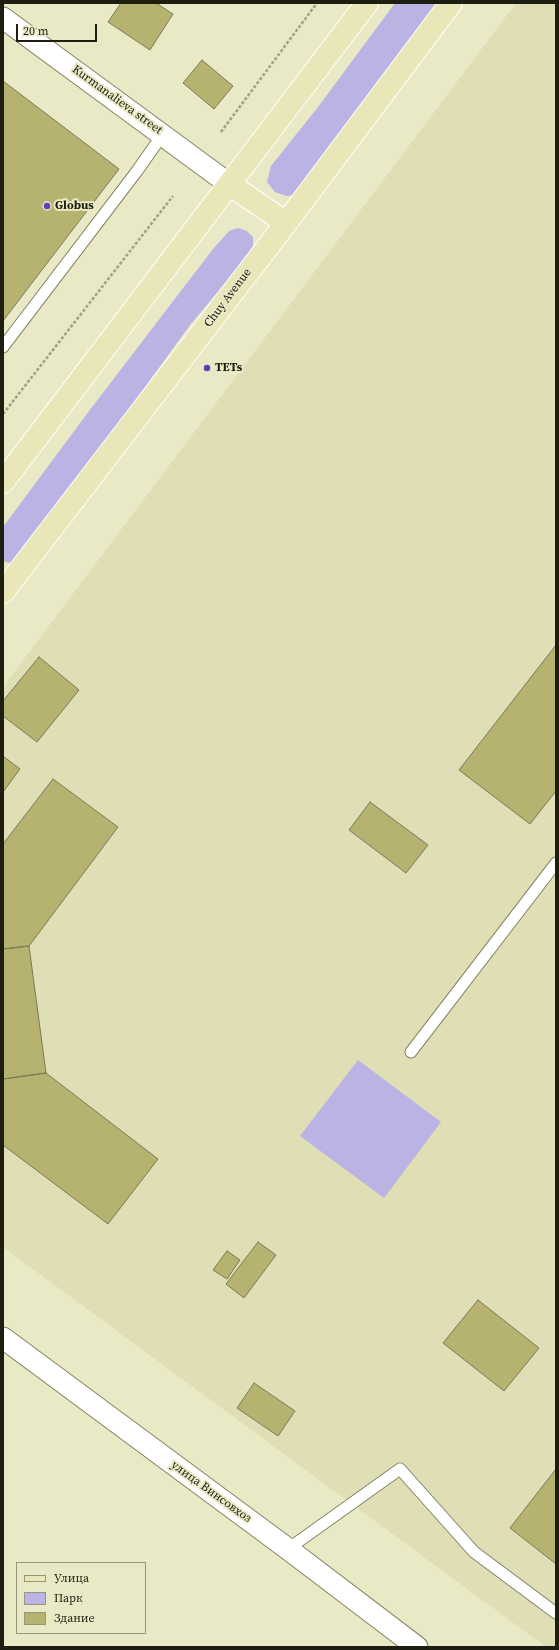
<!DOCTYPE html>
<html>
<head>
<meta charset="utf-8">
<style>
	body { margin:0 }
	#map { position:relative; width:559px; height:1650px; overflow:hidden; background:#eae9c6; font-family:"Source Serif 4",serif }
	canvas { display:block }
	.frame { position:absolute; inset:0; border:4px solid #1d1d10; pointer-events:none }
	.legend { position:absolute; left:16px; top:1562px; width:130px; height:72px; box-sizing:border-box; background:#eae9c6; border:1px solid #98977d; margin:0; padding:5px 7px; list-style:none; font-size:12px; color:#1d1d10 }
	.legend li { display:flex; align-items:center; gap:8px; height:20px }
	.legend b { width:20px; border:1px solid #98977d }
	.scale { position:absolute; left:16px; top:24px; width:81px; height:18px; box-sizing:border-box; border:2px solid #1d1d10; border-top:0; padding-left:5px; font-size:12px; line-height:14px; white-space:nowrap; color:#1d1d10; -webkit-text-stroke:3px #eae9c6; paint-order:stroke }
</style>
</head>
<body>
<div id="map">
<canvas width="559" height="1650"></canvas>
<div class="frame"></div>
<ul class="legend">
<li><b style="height:5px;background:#e9e6b8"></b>Улица</li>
<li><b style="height:11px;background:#bbb3e3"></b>Парк</li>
<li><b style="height:11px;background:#b6b26f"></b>Здание</li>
</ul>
<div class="scale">20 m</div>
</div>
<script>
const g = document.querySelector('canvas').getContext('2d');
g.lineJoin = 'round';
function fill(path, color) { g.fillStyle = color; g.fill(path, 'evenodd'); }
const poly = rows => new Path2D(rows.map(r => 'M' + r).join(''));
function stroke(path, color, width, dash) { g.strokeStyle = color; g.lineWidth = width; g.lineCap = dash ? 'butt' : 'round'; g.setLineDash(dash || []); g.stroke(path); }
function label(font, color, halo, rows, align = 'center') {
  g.font = font + ' "Source Serif 4",serif'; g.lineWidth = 4; g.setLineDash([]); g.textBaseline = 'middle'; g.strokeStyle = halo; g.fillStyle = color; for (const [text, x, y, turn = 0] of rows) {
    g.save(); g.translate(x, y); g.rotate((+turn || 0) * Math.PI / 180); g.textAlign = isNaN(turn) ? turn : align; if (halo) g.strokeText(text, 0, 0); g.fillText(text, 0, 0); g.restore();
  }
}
fill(poly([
	[516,3,556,3,556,1647,546,1647,3,1247,3,687]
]), '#e0deb5');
fill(poly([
	[395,3,445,3,297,195,286,196,275,192,267,182,271,166,318,107],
	[238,228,247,231,253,237,253,246,243,262,190,325,16,565,3,561,3,527,86,415,213,249,229,231],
	[358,1060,441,1122,384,1198,300,1136]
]), '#bbb3e3');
const building = poly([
	[121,3,156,3,173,14,150,50,108,22,121,3],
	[202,60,233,86,214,109,183,83,202,60],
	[3,81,119,169,3,321,3,81],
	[556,645,556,791,530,824,459,770,556,645],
	[39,657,79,690,37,742,3,716,3,701,39,657],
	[3,756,20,769,3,792,3,756],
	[53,779,118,827,29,946,3,949,3,844,53,779],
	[370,802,428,845,406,873,349,830,370,802],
	[29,946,46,1073,3,1079,3,949,29,946],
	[46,1073,158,1159,108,1224,3,1145,3,1079,46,1073],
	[258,1242,276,1255,244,1298,226,1284,258,1242],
	[227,1251,240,1260,227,1279,213,1270,227,1251],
	[478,1300,539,1348,504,1391,443,1343,478,1300],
	[254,1383,295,1411,278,1436,237,1408,254,1383],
	[556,1469,556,1564,510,1528,556,1469]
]);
fill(building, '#b6b26f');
stroke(building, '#7b7a5b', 1);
const lane = poly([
	[3,347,137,171,163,134],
	[411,1052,556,863],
	[288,1549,400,1469,474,1552,556,1613]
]);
const street = poly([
	[3,18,229,184],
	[3,1338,288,1549,417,1647]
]);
const primary = poly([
	[229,184,286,223],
	[3,482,367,3],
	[3,592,286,223,451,3]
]);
stroke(lane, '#848364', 13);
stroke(street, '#848364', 23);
stroke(primary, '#fff', 24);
stroke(poly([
	[221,132,317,3],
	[3,414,173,196]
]), '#a1a085', 2.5, [3, 2]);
stroke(lane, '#fff', 11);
stroke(street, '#fff', 21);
stroke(primary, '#e9e6b8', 22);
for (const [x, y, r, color] of [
	[47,206,4,"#633fb7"],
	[207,368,4,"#633fb7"]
]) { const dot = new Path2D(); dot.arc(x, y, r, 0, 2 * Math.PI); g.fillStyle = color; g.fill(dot); stroke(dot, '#eae9c6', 1.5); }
label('12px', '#1d1d10', '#eae9c6', [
	["Kurmanalieva street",117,100,36],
	["Chuy Avenue",228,298,-53],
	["улица Винсовхоз",211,1492,36]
]);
label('bold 12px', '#1d1d10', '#eae9c6', [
	["Globus",55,206],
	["TETs",215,368]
], 'left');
</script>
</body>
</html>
